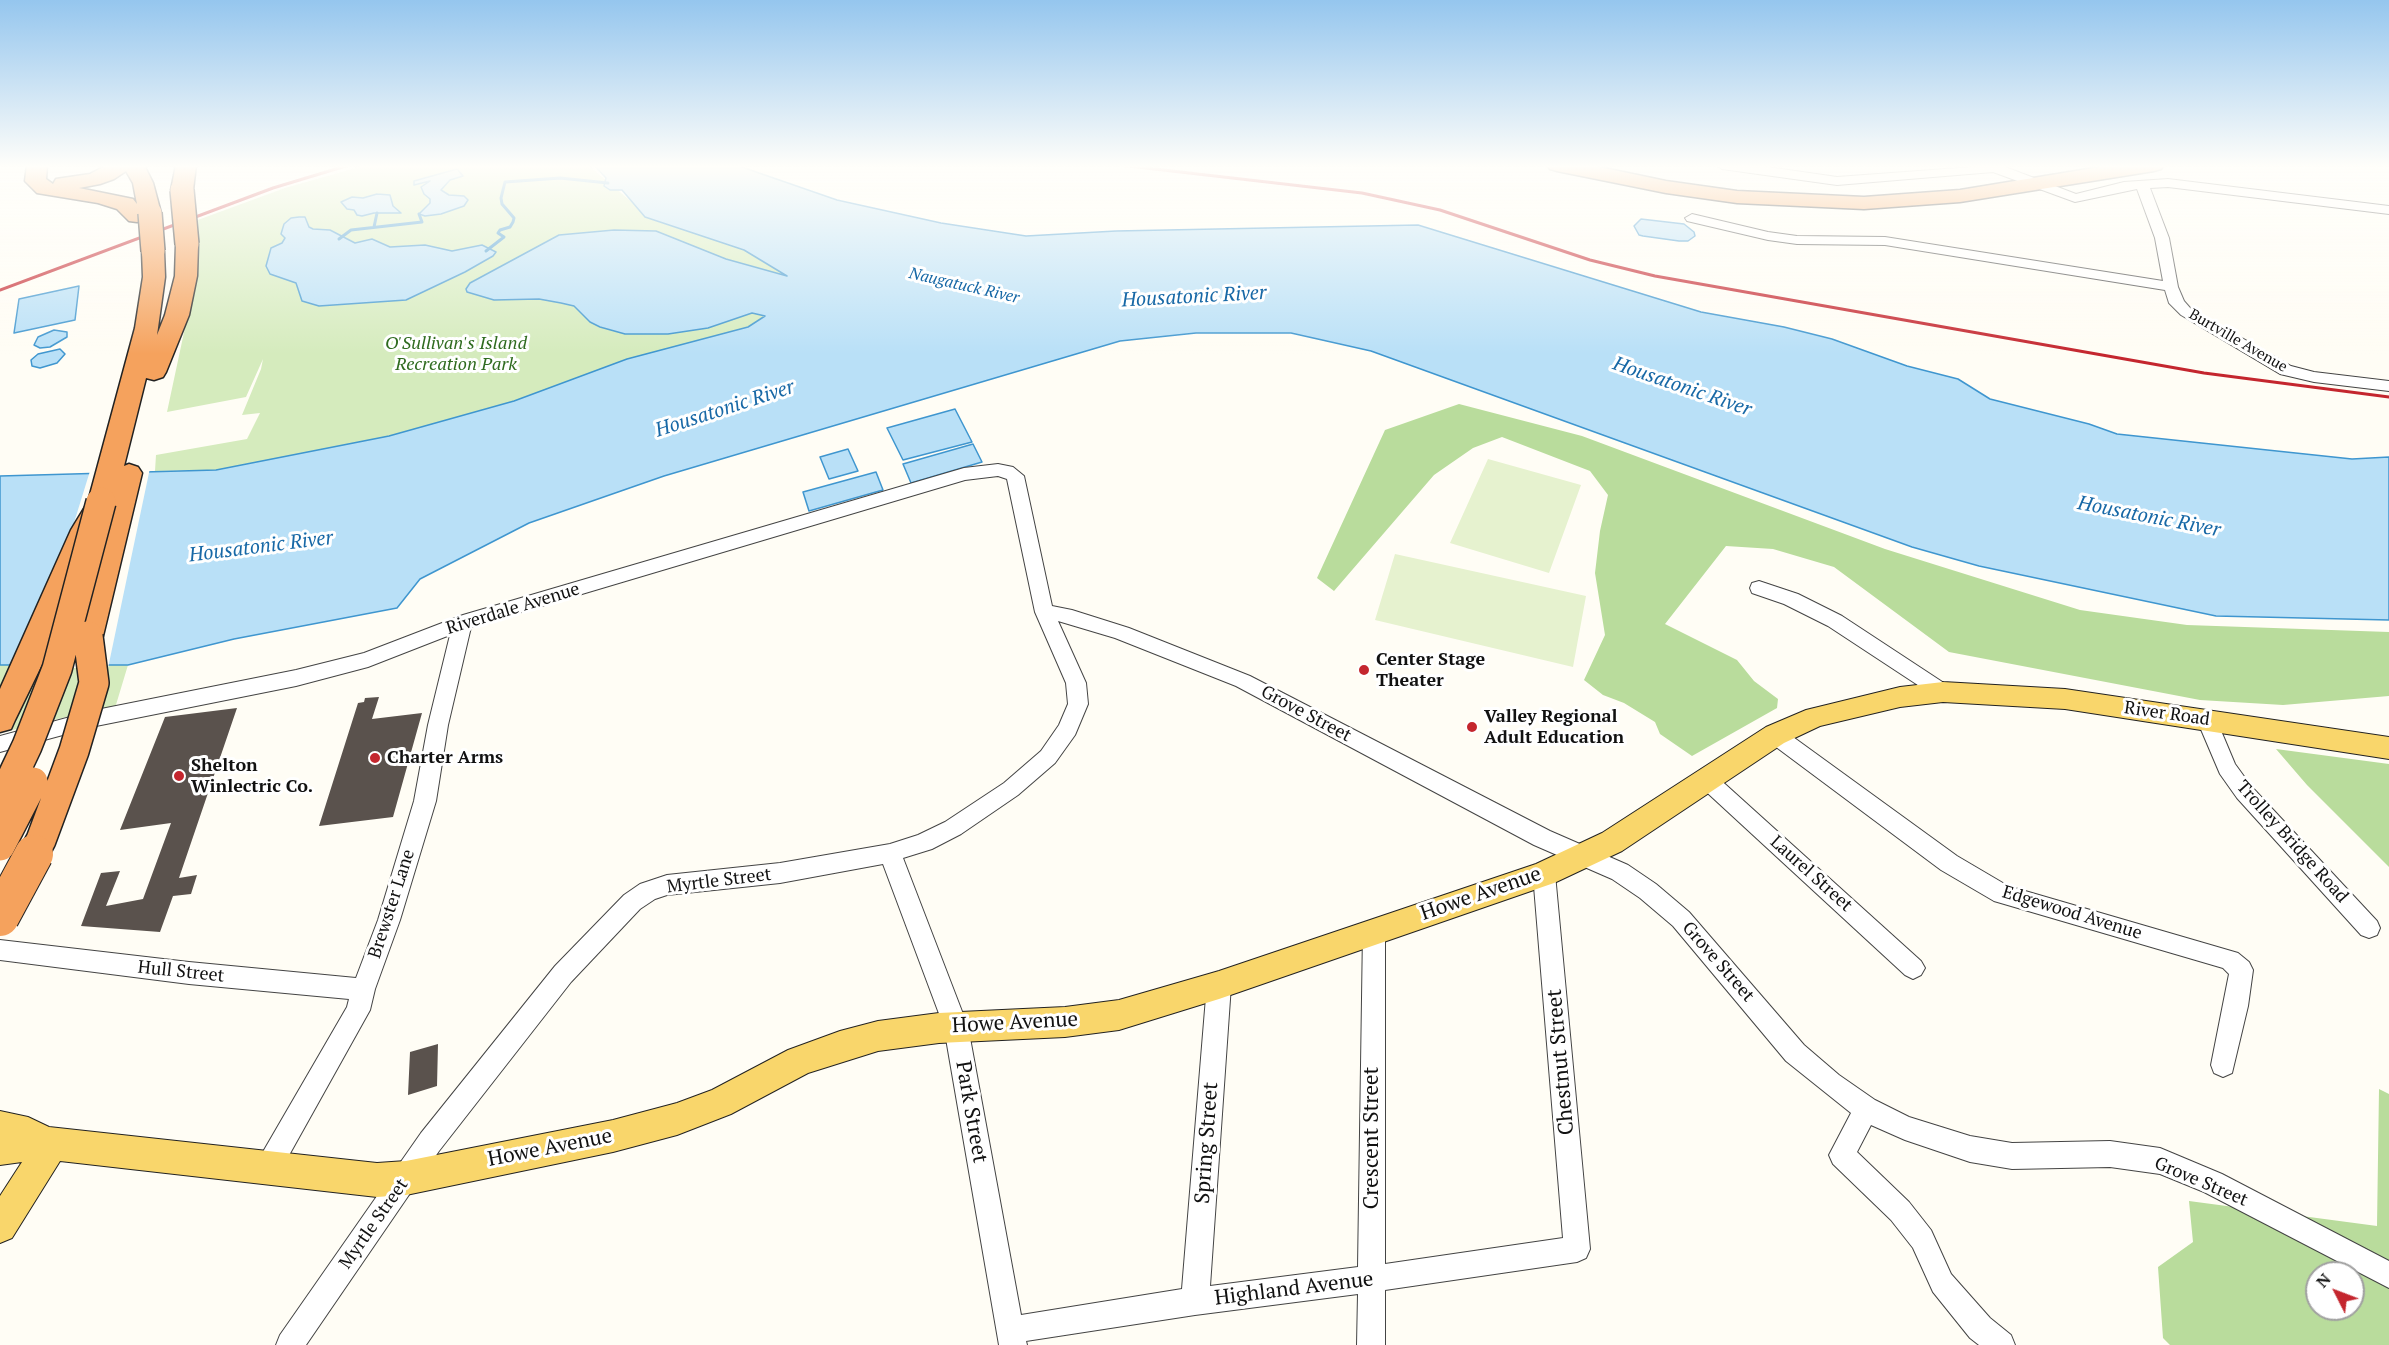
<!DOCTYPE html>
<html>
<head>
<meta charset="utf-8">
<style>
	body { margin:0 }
	#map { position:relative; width:2389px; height:1345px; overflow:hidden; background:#fffdf5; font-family:"PT Serif",serif }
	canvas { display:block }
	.north { position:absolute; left:2305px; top:1261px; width:60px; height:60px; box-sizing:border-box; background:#fff; border:2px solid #a0a0a0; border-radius:50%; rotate:312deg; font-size:16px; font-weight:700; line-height:24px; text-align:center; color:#111 }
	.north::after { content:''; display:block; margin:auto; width:21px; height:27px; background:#c4262e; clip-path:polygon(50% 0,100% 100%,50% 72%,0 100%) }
</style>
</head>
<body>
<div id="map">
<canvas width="2389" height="1345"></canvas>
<div class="north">N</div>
</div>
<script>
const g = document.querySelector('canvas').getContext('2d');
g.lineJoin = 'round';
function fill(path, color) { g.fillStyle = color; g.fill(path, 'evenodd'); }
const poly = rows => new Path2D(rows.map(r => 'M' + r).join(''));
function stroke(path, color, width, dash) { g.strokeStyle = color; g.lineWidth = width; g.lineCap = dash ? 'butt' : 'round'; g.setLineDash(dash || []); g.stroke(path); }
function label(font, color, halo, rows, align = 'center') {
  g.font = font + ' "PT Serif",serif'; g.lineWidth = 6; g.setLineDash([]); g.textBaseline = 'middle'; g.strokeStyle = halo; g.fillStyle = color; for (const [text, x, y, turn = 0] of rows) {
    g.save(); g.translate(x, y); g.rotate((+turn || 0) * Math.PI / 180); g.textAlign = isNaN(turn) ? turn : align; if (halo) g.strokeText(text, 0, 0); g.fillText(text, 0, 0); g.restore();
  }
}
fill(poly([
	[366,165,588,165,653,220,744,250,790,277,726,259,656,231,614,230,559,235,470,283,466,289,515,300,539,299,561,303,574,306,590,322,600,327,625,334,668,334,752,313,766,315,748,327,627,359,514,401,389,436,216,470,155,471,156,455,247,439,260,413,242,415,261,369,263,359,246,397,167,412,196,276,195,221,285,188],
	[0,665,128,665,115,708,99,709,0,733]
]), '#d5ebbd');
fill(poly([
	[1459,404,1582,436,1885,549,2080,610,2187,625,2389,632,2389,696,2283,705,2200,700,1949,652,1834,567,1773,549,1726,546,1665,624,1737,660,1754,681,1778,699,1777,708,1692,756,1660,734,1655,722,1624,703,1603,695,1584,680,1605,635,1595,573,1600,531,1608,495,1590,471,1502,437,1473,448,1434,475,1334,591,1317,578,1385,430],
	[2276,749,2389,764,2389,867,2307,785],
	[2379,1089,2389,1094,2389,1345,2170,1345,2163,1338,2158,1267,2193,1242,2189,1201,2377,1226],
	[2317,1273,2353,1273,2353,1309,2317,1309]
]), '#b9dc9c');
fill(poly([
	[1488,459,1581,485,1549,573,1450,543],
	[1395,554,1586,596,1573,667,1375,620]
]), '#e6f2cf');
const water = poly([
	[594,165,736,165,837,200,941,223,1026,236,1116,231,1418,225,1701,312,1784,327,1832,339,1907,366,1958,379,1990,399,2089,424,2117,434,2352,459,2389,457,2389,620,2216,616,1979,566,1912,547,1371,351,1291,333,1196,333,1120,341,664,476,529,523,420,579,397,608,234,639,128,665,0,665,0,476,216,470,389,436,514,401,627,359,748,327,765,316,752,313,708,328,668,334,625,334,600,327,590,322,574,306,561,303,539,299,494,300,467,292,466,289,470,283,559,235,614,230,656,231,726,259,787,276,744,250,645,217,622,190,610,190,604,186,606,178,594,165],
	[457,169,463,176,450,180,441,190,449,195,464,196,468,200,464,206,441,214,425,216,419,214,430,203,430,199,424,194,421,187,430,181,414,185,414,181,457,169],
	[377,194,390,195,393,206,401,213,374,213,362,216,357,215,354,210,347,209,341,202,352,197,363,198,377,194],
	[299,217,305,217,309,227,313,229,330,230,355,243,372,239,390,247,425,245,452,251,482,245,496,252,493,256,465,272,406,300,319,306,302,301,296,283,270,274,266,266,271,248,282,243,285,238,281,234,284,224,291,218,299,217],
	[1641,219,1684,224,1694,232,1695,236,1688,241,1679,241,1643,236,1639,235,1634,226,1641,219],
	[79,286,75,320,14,333,19,299,79,286],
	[54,330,67,332,67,337,50,347,40,348,34,345,38,337,54,330],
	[60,349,65,354,57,363,40,368,32,366,31,360,38,354,60,349],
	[955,409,972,442,903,460,887,428,955,409],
	[973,444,982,462,911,483,903,464,973,444],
	[848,449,858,471,829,479,820,457,848,449],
	[876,472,883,490,809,511,803,492,876,472]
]);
fill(water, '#b9e0f7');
stroke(water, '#3f96cf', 1.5);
fill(poly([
	[150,468,108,668,13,668,64,555,90,471]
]), '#fffdf5');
stroke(poly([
	[374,227,377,213],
	[339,239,351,230,422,222,419,214],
	[486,251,504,237,498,233,500,230,510,227,513,222,514,218,502,204,501,198,505,182,560,178,608,183]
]), '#3f96cf', 3);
fill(poly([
	[379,697,372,719,422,713,393,817,319,826,358,703,364,702,365,698],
	[237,708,179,878,197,875,191,894,173,896,160,932,81,926,101,873,120,871,106,906,143,899,171,823,120,830,165,717],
	[438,1044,437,1086,408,1095,410,1052]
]), '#5a524d');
const minor = poly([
	[1716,165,1754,165,1837,177,2000,165,2076,194,2124,182,2168,179,2389,206,2389,214,2168,187,2150,188,2169,238,2178,287,2184,301,2191,309,2291,366,2314,372,2389,381,2389,391,2314,382,2280,374,2181,315,2169,303,2165,290,1885,245,1797,244,1768,240,1687,221,1685,218,1692,214,1768,232,1797,236,1885,237,2163,281,2155,238,2137,189,2075,202,1993,172,1837,185,1722,169,1716,165],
	[998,464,1013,467,1024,476,1052,606,1072,610,1129,628,1250,676,1550,831,1628,865,1656,884,1689,912,1804,1045,1839,1075,1875,1100,1909,1117,1970,1136,2012,1143,2110,1141,2160,1148,2222,1174,2389,1261,2389,1288,2204,1192,2160,1174,2110,1167,2012,1169,1970,1162,1905,1140,1871,1125,1857,1152,1909,1202,1931,1230,1951,1274,1990,1318,2011,1335,2015,1345,1979,1345,1970,1338,1933,1292,1913,1248,1891,1220,1833,1164,1829,1155,1851,1113,1786,1061,1673,926,1640,898,1612,879,1534,845,1236,686,1115,638,1058,621,1086,683,1088,704,1075,735,1055,763,1018,795,961,834,932,849,903,858,968,1027,1021,1315,1182,1289,1207,985,1211,977,1219,974,1227,977,1231,985,1210,1286,1358,1267,1363,931,1366,924,1374,921,1382,924,1385,931,1385,1264,1563,1238,1533,874,1536,867,1544,864,1552,867,1555,874,1590,1249,1586,1258,1577,1262,1385,1290,1385,1345,1357,1345,1358,1294,1195,1315,1026,1341,1027,1345,999,1345,944,1027,883,864,780,883,667,895,655,899,640,909,571,982,439,1151,306,1345,276,1345,280,1335,421,1133,555,966,624,895,640,884,667,875,780,863,890,844,918,835,945,822,1004,783,1041,751,1059,725,1068,704,1066,683,1035,612,1007,479,998,476,965,480,471,627,448,725,436,801,400,920,375,989,370,1010,278,1175,269,1179,260,1175,256,1166,260,1157,347,1007,349,999,189,984,0,960,0,940,189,962,356,978,378,920,414,801,428,725,450,635,368,667,296,686,96,726,0,752,0,736,96,710,296,670,364,653,463,615,964,468,998,464],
	[1759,581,1798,594,1842,616,1950,687,1953,692,1950,697,1943,700,1936,697,1828,626,1784,604,1752,593,1750,588,1752,583,1759,581],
	[2207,712,2214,714,2235,764,2251,786,2377,921,2380,928,2377,935,2369,938,2361,935,2237,798,2220,774,2197,720,2200,714,2207,712],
	[1775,727,1782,729,1957,856,2008,886,2238,953,2249,962,2253,970,2248,1006,2232,1073,2223,1077,2214,1073,2211,1065,2229,974,2223,968,1994,901,1941,870,1768,741,1765,735,1768,729,1775,727],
	[1708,772,1715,775,1921,961,1925,968,1921,975,1913,979,1905,975,1701,787,1698,781,1701,775,1708,772]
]);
const major = poly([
	[1943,682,2065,689,2389,737,2389,759,2065,709,1943,702,1900,707,1820,726,1784,743,1622,851,1554,883,1219,999,1119,1030,1065,1037,939,1043,878,1051,808,1073,731,1114,677,1135,613,1152,406,1195,377,1197,60,1161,12,1238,0,1243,0,1196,22,1162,0,1165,0,1111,28,1117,49,1127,377,1163,406,1161,613,1120,677,1103,712,1090,788,1050,840,1031,878,1021,939,1013,1065,1007,1119,1000,1219,971,1536,864,1602,833,1766,727,1806,710,1900,687,1943,682]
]);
const highway = poly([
	[27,165,47,165,46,179,53,184,56,179,90,174,107,165,144,165,153,183,161,213,158,218,137,222,129,221,117,209,98,203,37,193,25,181,27,165],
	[126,171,133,183,137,204,133,199,79,188,100,184,114,179,126,171],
	[176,165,196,165,193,190,189,194,182,196,175,194,171,190,176,165],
	[1547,165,1590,165,1666,181,1737,191,1864,197,1960,190,2112,165,2164,165,2161,169,2154,171,1960,202,1864,209,1737,203,1666,193,1557,171,1550,169,1547,165],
	[187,237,195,239,198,244,197,276,189,315,166,372,163,377,154,380,146,378,124,466,129,464,138,467,142,473,103,636,98,644,88,647,78,644,73,636,103,522,49,650,15,720,11,729,0,732,0,689,71,530,88,502,135,328,143,277,142,251,145,246,153,244,161,246,164,251,165,277,157,335,165,315,175,276,176,244,179,239,187,237]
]);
stroke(minor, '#444', 2);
stroke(major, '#222', 2);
stroke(highway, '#222', 3);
fill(minor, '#fff');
fill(major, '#f9d66b');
fill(highway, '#f5a25d');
stroke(poly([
	[1120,165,1362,193,1440,210,1590,260,1655,276,2204,373,2389,397],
	[0,290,273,188,349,165]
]), '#c4262e', 3);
const highwayBridgeFar2 = poly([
	[182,190,187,244],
	[150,213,153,251]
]);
const highwayBridgeFar1 = poly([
	[0,803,27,746,57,669,101,502],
	[0,846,33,782],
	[33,855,41,840,74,751,94,683,88,636]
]);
const highwayBridge = poly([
	[0,917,34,854]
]);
stroke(highwayBridgeFar2, '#222', 26, []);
stroke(highwayBridgeFar1, '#222', 32, []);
stroke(highwayBridge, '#222', 40, []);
stroke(highwayBridgeFar2, '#f5a25d', 23);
stroke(highwayBridgeFar1, '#f5a25d', 29);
stroke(highwayBridge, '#f5a25d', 38);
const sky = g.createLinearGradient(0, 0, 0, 354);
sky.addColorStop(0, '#95c6ee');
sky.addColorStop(0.47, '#fffefa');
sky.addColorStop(1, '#fffefa00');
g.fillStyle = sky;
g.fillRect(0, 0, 2389, 354);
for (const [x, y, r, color] of [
	[1364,670,6,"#c4262e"],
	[1472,727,6,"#c4262e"],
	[375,758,6,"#c4262e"],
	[179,776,6,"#c4262e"]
]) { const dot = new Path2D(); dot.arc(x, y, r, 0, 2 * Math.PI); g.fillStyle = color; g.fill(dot); stroke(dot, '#fff', 2); }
label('15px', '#111', '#fff', [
	["Burtville Avenue",2238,341,30]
]);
label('italic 16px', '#1768a6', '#fff', [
	["Naugatuck River",964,286,13]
]);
label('italic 18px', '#2f6b1f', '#fff', [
	["O'Sullivan's Island",456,344],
	["Recreation Park",456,365]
]);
label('18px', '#111', '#fff', [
	["Riverdale Avenue",513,609,-17],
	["Grove Street",1306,714,28],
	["River Road",2167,714,8],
	["Trolley Bridge Road",2292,842,48],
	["Laurel Street",1811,874,42],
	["Myrtle Street",719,881,-7],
	["Brewster Lane",392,904,-72],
	["Edgewood Avenue",2072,913,17],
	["Grove Street",1718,962,49],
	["Hull Street",181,972,6],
	["Grove Street",2201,1182,23],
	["Myrtle Street",374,1224,-55]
]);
label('bold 18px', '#111', '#fff', [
	["Center Stage",1376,660],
	["Theater",1376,681],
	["Valley Regional",1484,717],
	["Adult Education",1484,738],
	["Charter Arms",387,758],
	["Shelton",191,766],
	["Winlectric Co.",191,787]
], 'left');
label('italic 20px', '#1768a6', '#fff', [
	["Housatonic River",1194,297,-3],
	["Housatonic River",1682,387,19],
	["Housatonic River",725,409,-18],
	["Housatonic River",2149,517,11],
	["Housatonic River",261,547,-7]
]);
label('21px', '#111', '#fff', [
	["Howe Avenue",1481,894,-19],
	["Howe Avenue",1015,1023,-3],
	["Chestnut Street",1561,1062,-95],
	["Park Street",971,1112,80],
	["Crescent Street",1372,1138,-90],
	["Spring Street",1207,1143,-86],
	["Howe Avenue",550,1148,-11],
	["Highland Avenue",1294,1289,-7]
]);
</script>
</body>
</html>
